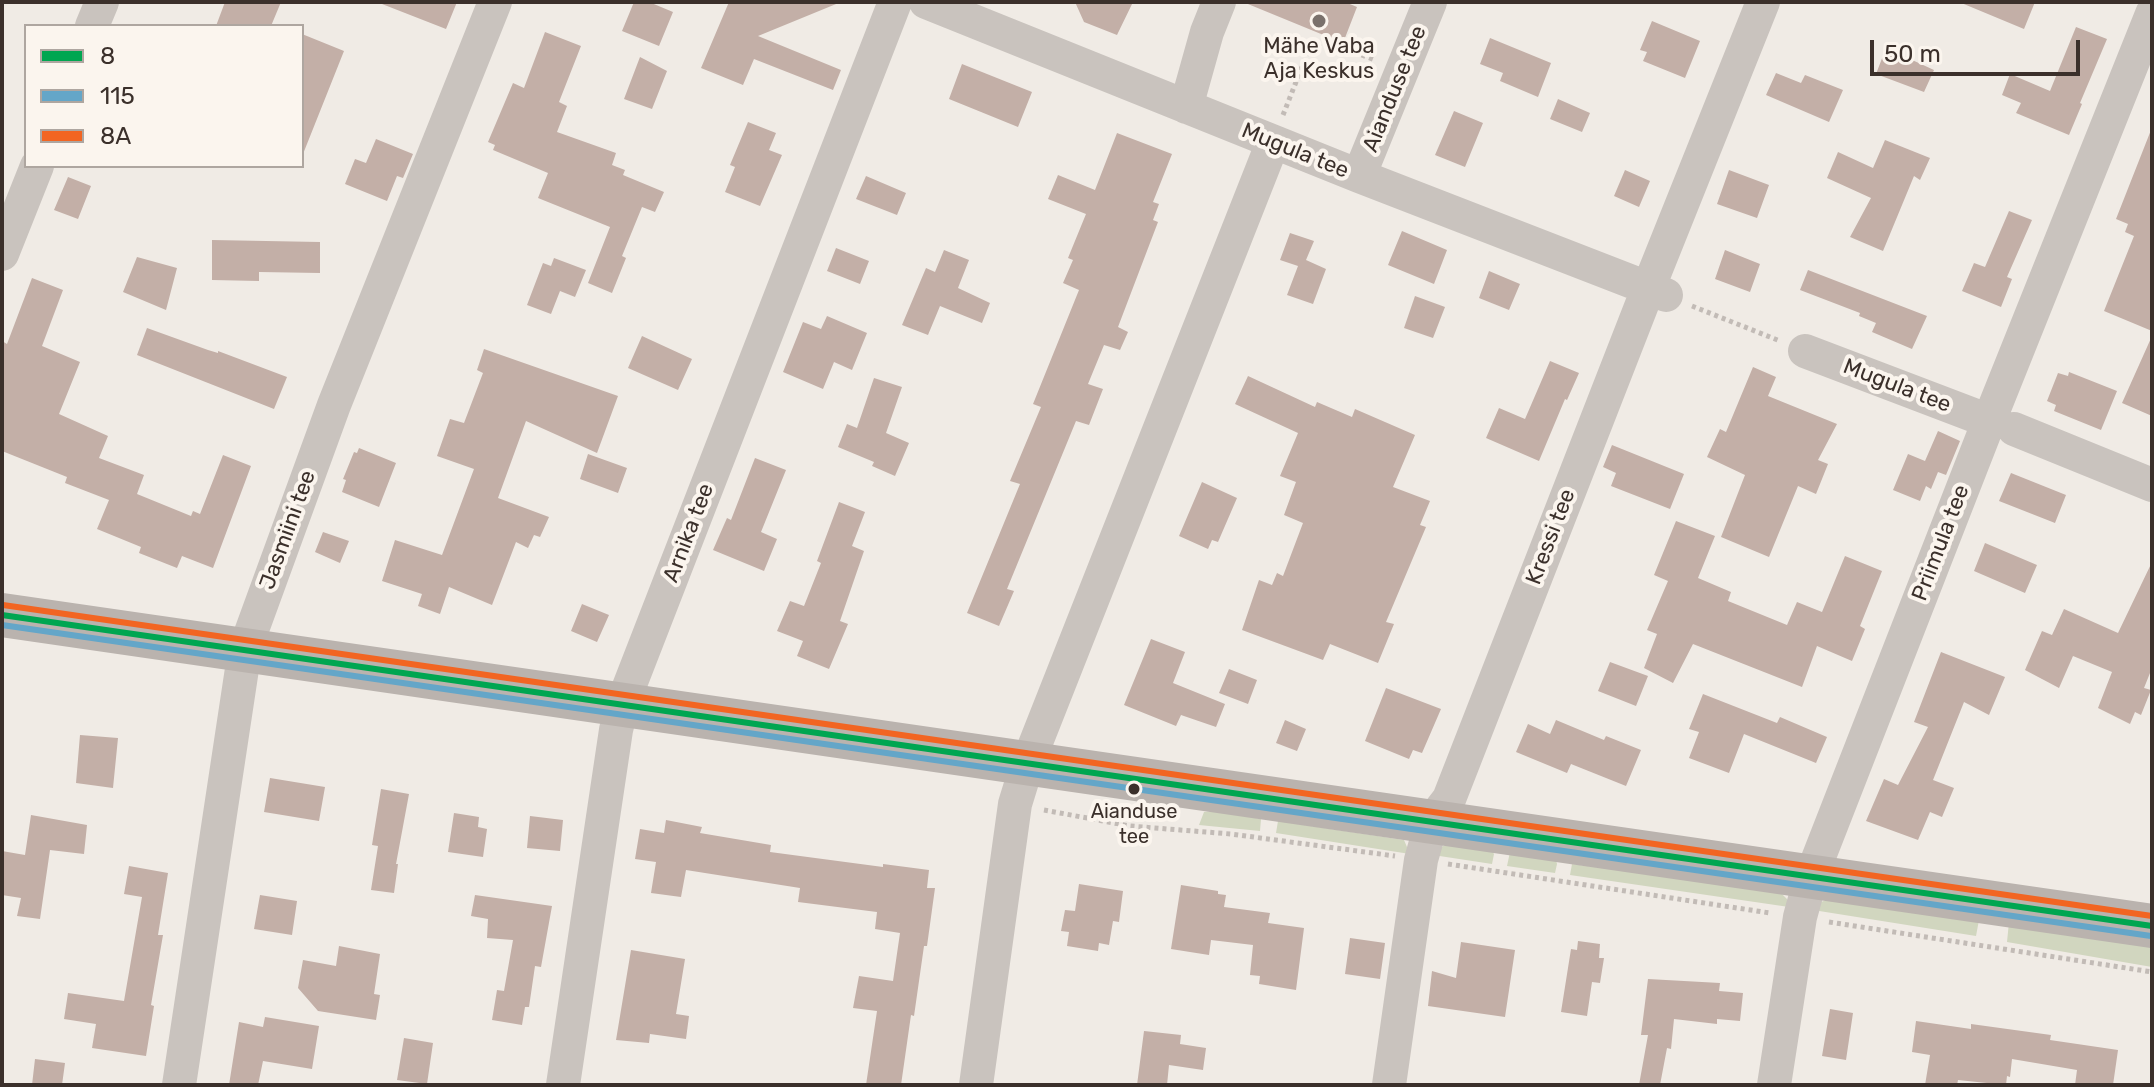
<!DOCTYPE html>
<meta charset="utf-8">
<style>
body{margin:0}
#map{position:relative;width:2154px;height:1087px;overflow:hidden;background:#f0ebe5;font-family:Rubik,sans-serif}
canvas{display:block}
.frame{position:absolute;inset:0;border:4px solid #3b302b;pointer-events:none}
.legend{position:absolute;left:24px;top:24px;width:280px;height:144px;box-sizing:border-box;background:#fbf5ee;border:2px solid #aea6a0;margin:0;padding:10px 14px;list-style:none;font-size:24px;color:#3b302b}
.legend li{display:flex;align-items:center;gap:16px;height:40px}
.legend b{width:40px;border:2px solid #aea6a0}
.scale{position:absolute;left:1870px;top:40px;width:210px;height:36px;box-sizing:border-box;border:4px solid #3b302b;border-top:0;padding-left:10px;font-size:24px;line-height:28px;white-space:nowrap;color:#3b302b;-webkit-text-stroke:6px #fbf5ee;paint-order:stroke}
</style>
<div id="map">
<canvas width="2154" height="1087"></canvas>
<div class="frame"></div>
<ul class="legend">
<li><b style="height:10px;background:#00a651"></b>8</li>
<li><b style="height:10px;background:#64a6c8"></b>115</li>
<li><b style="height:10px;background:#f26522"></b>8A</li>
</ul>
<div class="scale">50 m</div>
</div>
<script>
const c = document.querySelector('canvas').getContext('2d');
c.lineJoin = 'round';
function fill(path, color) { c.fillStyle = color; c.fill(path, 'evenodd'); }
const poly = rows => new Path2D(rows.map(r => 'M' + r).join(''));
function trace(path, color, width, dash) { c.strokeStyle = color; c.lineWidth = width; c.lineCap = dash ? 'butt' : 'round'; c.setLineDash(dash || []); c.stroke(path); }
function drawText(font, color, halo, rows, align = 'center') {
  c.font = font + ' Rubik,sans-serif'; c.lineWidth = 8; c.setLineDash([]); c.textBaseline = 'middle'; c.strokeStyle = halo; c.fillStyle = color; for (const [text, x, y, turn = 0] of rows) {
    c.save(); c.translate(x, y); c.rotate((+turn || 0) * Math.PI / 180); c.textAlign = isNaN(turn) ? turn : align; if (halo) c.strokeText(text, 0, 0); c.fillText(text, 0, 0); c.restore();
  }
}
const green = poly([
 [1217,811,1261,819,1260,831,1199,825,1204,812],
 [1278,821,1404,840,1410,854,1276,833],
 [1458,842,1491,849,1494,854,1492,864,1433,855,1443,846],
 [1510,852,1556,860,1557,864,1555,873,1507,866],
 [1572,864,1778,890,1787,899,1789,907,1570,875],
 [1829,899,1979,920,1976,936,1813,910,1821,902],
 [2009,922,2152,945,2152,967,2007,942]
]);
const building = poly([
 [225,2,281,2,271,26,216,26],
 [382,2,457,2,446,29,382,4],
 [634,2,649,2,673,12,659,46,622,31],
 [729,2,841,2,758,36,841,70,833,90,754,59,743,85,701,68],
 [1075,2,1133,2,1117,35,1084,22],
 [1243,2,1345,2,1357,7,1343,43],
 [1959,2,2035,2,2024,29],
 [1652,21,1700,41,1685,78,1643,61,1647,52,1640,50],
 [2076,27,2107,39,2080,103,2082,104,2069,135,2016,113,2021,103,2002,95,2010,74,2050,91],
 [545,32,581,46,559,102,567,106,557,132,616,153,612,165,625,170,623,175,664,192,655,212,642,207,622,256,626,258,612,293,588,283,610,227,538,198,548,173,493,150,495,145,488,142,513,83,524,88],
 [302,34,344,51,303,154,302,154],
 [1490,38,1551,63,1538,97,1500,81,1503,73,1480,64],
 [1886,48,1934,70,1924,92,1876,74],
 [640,57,667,71,652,109,624,99],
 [962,64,1032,92,1018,127,949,99],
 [1776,73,1801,83,1805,75,1843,90,1829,122,1766,95],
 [1558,99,1590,113,1582,132,1550,119],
 [1454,111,1483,123,1465,167,1435,155],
 [748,122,776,133,769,150,782,155,760,206,725,192,735,167,730,165],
 [2151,130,2152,130,2152,331,2104,311,2134,236,2125,232,2128,224,2116,219],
 [1117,133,1172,154,1153,202,1159,204,1153,220,1158,222,1118,327,1128,332,1120,350,1104,345,1088,384,1103,389,1089,425,1076,421,1007,589,1014,591,999,626,967,613,1020,484,1010,481,1041,407,1033,404,1079,290,1063,283,1073,260,1068,258,1086,214,1048,199,1058,175,1095,190],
 [376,139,413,154,403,178,397,176,387,201,345,184,355,159,366,163],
 [1885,140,1930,158,1920,180,1914,176,1883,251,1850,237,1871,198,1827,178,1838,152,1873,168],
 [1625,170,1650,181,1639,207,1614,196],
 [1729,170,1769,185,1757,218,1717,204],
 [866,176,906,193,897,215,856,199],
 [68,177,91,186,78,219,54,210],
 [2009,211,2032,220,2007,277,2012,279,2001,307,1962,291,1974,263,1985,267],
 [1402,231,1447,250,1434,284,1388,265],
 [1290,233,1314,241,1306,260,1326,269,1313,304,1287,295,1298,266,1280,260],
 [212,240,320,242,320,273,259,272,259,281,212,280],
 [836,248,869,261,860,284,827,271],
 [944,250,969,260,958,288,990,303,982,323,940,306,928,335,902,325,926,268,935,272],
 [1725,250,1760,264,1750,292,1715,279],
 [137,257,177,268,166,310,123,292],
 [554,258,586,270,575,297,560,291,551,314,527,305,543,263,551,266],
 [1808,270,1927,316,1912,349,1872,332,1876,323,1859,316,1860,313,1800,290],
 [1489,271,1520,284,1509,310,1479,298],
 [32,278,63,290,42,346,80,362,59,414,108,436,99,458,144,475,137,494,191,516,193,511,200,514,223,455,251,466,213,568,182,556,177,568,139,553,141,547,97,529,109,500,65,483,67,477,2,451,2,341,7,344],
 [1415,296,1445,307,1433,338,1404,328],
 [827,316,867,333,852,370,834,362,823,389,783,372,803,322,821,329],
 [147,328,208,350,218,353,218,351,287,377,274,409,137,355],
 [642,336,692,359,678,390,628,368],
 [2152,336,2152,416,2122,403],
 [484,349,618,396,597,453,526,421,498,498,549,517,540,537,534,535,528,548,516,542,492,605,449,587,440,614,418,606,422,594,382,581,395,540,442,555,474,469,437,456,450,419,464,423,483,373,477,370],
 [1550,361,1579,373,1567,400,1565,399,1539,461,1486,438,1499,408,1525,419],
 [1753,367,1776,377,1768,396,1837,424,1818,460,1828,464,1816,494,1798,486,1769,557,1721,537,1745,475,1707,457,1720,429,1726,432],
 [2069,372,2117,391,2101,430,2054,411,2056,405,2047,401,2058,373,2068,376],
 [1248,376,1315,407,1317,402,1352,417,1355,409,1415,435,1393,487,1430,501,1420,525,1426,527,1386,622,1394,624,1378,663,1330,644,1323,660,1242,630,1259,580,1272,585,1277,573,1283,576,1303,523,1284,515,1296,482,1280,476,1298,433,1235,404],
 [874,378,902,387,886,433,909,443,895,476,872,466,874,462,838,447,847,424,857,428],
 [1938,431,1960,441,1946,475,1938,472,1931,489,1926,486,1920,501,1893,490,1908,454,1925,461],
 [1612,445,1684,474,1670,509,1611,486,1616,473,1603,467],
 [359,448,396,463,379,507,342,492,346,480,343,479,354,452,357,453],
 [588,454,627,468,618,493,580,479],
 [755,458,786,470,761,532,777,539,764,571,713,550,727,518,731,520],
 [2011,473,2066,495,2055,523,1999,501],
 [1202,482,1237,498,1218,542,1212,540,1208,549,1179,536],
 [839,502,865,512,852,546,864,551,840,621,848,624,829,669,797,656,803,641,777,631,790,601,804,606,821,563,817,561],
 [1676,521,1715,536,1698,578,1731,592,1728,601,1787,625,1797,602,1822,612,1845,556,1882,571,1860,626,1865,629,1852,661,1817,646,1802,687,1693,644,1673,683,1644,668,1657,634,1647,630,1668,581,1654,575],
 [323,532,349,541,340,563,315,552],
 [1985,543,2037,565,2025,593,1974,571],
 [2152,562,2152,668,2144,688,2151,690,2141,715,2135,712,2130,724,2098,708,2112,672,2073,656,2059,688,2025,670,2042,631,2052,635,2064,609,2118,633],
 [582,604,609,615,597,642,571,631],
 [1151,639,1185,652,1173,683,1225,704,1216,727,1181,715,1176,726,1124,705],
 [1941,652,2005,677,1989,715,1964,702,1933,780,1954,788,1942,817,1930,812,1918,840,1866,821,1884,779,1898,785,1928,727,1914,722],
 [1610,662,1648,676,1636,706,1598,691],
 [1229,669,1257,680,1248,704,1219,693],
 [1386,688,1441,709,1422,753,1413,750,1409,759,1365,741],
 [1703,694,1777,723,1780,717,1827,737,1816,763,1744,734,1729,773,1689,758,1699,732,1689,729],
 [1285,720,1306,729,1297,751,1276,743],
 [1556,720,1604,740,1606,736,1641,750,1626,786,1571,764,1567,773,1516,752,1528,724,1550,734],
 [80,735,118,738,113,788,76,783],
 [270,778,325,787,319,821,264,812],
 [381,789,409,794,396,864,398,864,394,893,371,890,378,846,372,845],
 [454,813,479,817,478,827,487,829,483,857,448,852],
 [31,815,87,825,84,854,50,850,40,919,17,916,21,898,2,895,2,851,25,855],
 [530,816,563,820,560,851,527,848],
 [666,820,702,827,700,833,771,845,770,852,883,867,883,864,929,870,927,888,935,888,927,946,924,946,914,1016,911,1015,901,1085,866,1085,877,1011,853,1008,859,976,893,981,900,933,875,929,877,912,798,902,800,888,686,870,681,897,651,893,656,862,635,859,640,829,664,833],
 [129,866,168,873,158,935,163,935,151,1005,154,1006,146,1056,92,1048,96,1024,64,1019,68,993,124,1001,142,897,124,894],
 [1079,884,1123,891,1119,922,1113,921,1109,945,1099,943,1098,951,1067,946,1069,932,1061,931,1065,910,1075,911],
 [1181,885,1218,891,1218,894,1226,895,1224,907,1270,913,1268,923,1304,928,1296,990,1259,984,1260,976,1250,975,1253,945,1211,940,1209,955,1171,949],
 [260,895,297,901,292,935,254,929],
 [475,895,552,906,541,967,535,966,529,1007,525,1007,522,1025,492,1020,497,990,504,991,513,940,487,938,488,919,471,916],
 [1350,938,1385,943,1380,979,1345,974],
 [1578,941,1600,944,1599,958,1604,958,1600,983,1592,982,1587,1016,1561,1012,1571,949,1577,950],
 [1461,942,1515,950,1505,1017,1428,1006,1432,971,1456,978],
 [339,946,380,954,374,994,380,995,376,1020,318,1011,298,988,303,960,336,966],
 [631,950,685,959,676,1014,689,1016,686,1039,650,1034,649,1043,616,1040],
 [1648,979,1720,983,1719,991,1743,993,1740,1021,1717,1019,1717,1024,1674,1019,1671,1049,1667,1048,1660,1085,1639,1085,1648,1035,1641,1035],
 [1830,1009,1853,1013,1846,1060,1822,1056],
 [265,1017,319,1026,312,1069,263,1061,258,1085,229,1085,239,1022,263,1027],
 [1916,1021,1971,1029,1971,1024,2051,1035,2050,1040,2118,1050,2113,1085,2075,1085,2077,1070,2012,1059,2010,1077,2007,1076,2006,1085,1958,1080,1957,1085,1925,1085,1930,1055,1912,1052],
 [1144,1031,1181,1035,1180,1044,1206,1048,1203,1070,1169,1065,1167,1085,1137,1085],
 [404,1038,433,1043,427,1084,397,1080],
 [35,1059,65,1063,62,1085,32,1085]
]);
const path = poly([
 [1283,115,1309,49,1325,41,1375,60],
 [1692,306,1780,341],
 [1044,810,1130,826,1231,834,1395,856],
 [1448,864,1770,913],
 [1829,922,2152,972]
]);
const minor = poly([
 [926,2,1359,176,1666,295],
 [92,26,102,2],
 [1186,107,1207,32,1219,2],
 [1359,176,1430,2],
 [2,254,37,166],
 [1805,351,1989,421],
 [2014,429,2152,485],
 [179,1085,245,649,334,405,495,2],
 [563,1085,616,730,622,705,895,2],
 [976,1085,1015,804,1027,765,1273,142],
 [1389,1085,1421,860,1432,821,1449,799,1648,289,1763,2],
 [1774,1085,1800,917,1811,877,1989,421,2152,14]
]);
const secondary = poly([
 [2,615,2152,926]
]);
const bus1 = poly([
 [2,615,2152,926]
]);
const bus2 = poly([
 [2,625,2151,936]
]);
const bus3 = poly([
 [3,605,2152,916]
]);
const markers = [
 [1319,21,8,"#7a716c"],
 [1134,789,7,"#3b302b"]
];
const busNames = [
 ["Aianduse",1134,812],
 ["tee",1134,837]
];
const poiNames = [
 ["Mähe Vaba",1319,47],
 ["Aja Keskus",1319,72]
];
const streetNames = [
 ["Aianduse tee",1395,89,-68],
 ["Mugula tee",1295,151,22],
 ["Mugula tee",1897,386,21],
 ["Jasmiini tee",288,530,-70],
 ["Arnika tee",689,533,-69],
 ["Kressi tee",1551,537,-69],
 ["Priimula tee",1941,543,-69]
];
fill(green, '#d1d6bf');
fill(building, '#c3afa7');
trace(path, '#c2bbb6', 5, [4, 4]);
trace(minor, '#c9c3be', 34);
trace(secondary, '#bab3ae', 44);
trace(bus1, '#00a651', 6);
trace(bus2, '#64a6c8', 6);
trace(bus3, '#f26522', 6);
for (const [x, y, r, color] of markers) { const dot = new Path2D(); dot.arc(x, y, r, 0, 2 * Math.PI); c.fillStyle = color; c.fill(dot); trace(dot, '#fbf5ee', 3); }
drawText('20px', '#3b302b', '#fbf5ee', busNames);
drawText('22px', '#3b302b', '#fbf5ee', poiNames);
drawText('22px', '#3b302b', '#fbf5ee', streetNames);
</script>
